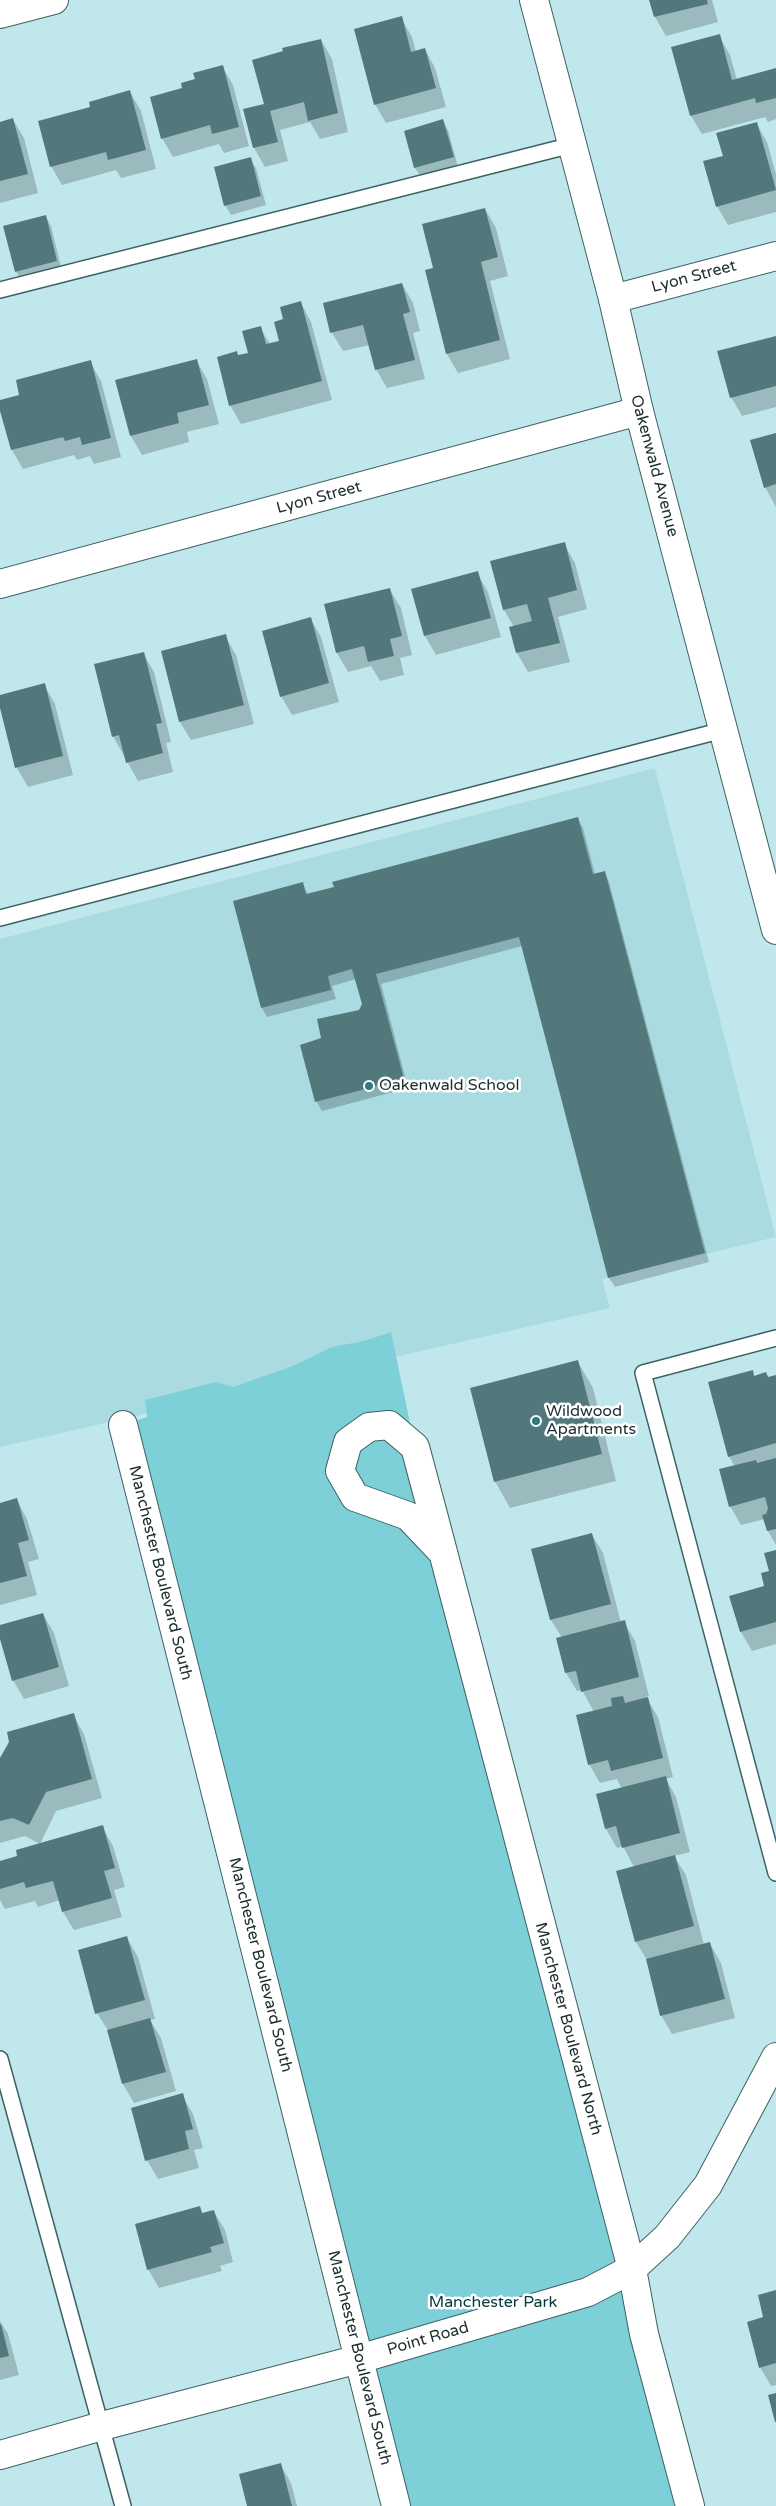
<!DOCTYPE html>
<style>
body{margin:0}
canvas{display:block;background:#c0e8ec}
</style>
<canvas width="776" height="2506"></canvas>
<script>
const c = document.querySelector('canvas').getContext('2d');
c.lineJoin = 'round';
function fill(path, color) { c.fillStyle = color; c.fill(path, 'evenodd'); }
const poly = rows => new Path2D(rows.map(r => 'M' + r).join(''));
function trace(path, color, width, dash) { c.strokeStyle = color; c.lineWidth = width; c.lineCap = dash ? 'butt' : 'round'; c.setLineDash(dash || []); c.stroke(path); }
function drawText(font, color, halo, rows, align = 'center') {
  c.font = font + ' "Varela Round",sans-serif'; c.lineWidth = 5; c.setLineDash([]); c.textBaseline = 'middle'; c.strokeStyle = halo; c.fillStyle = color; for (const [text, x, y, turn = 0] of rows) {
    c.save(); c.translate(x, y); c.rotate((+turn || 0) * Math.PI / 180); c.textAlign = isNaN(turn) ? turn : align; if (halo) c.strokeText(text, 0, 0); c.fillText(text, 0, 0); c.restore();
  }
}
const built = poly([
 [655,768,776,1237,602,1279,610,1308,0,1447,0,939]
]);
const green = poly([
 [391,1332,415,1447,690,2506,396,2506,123,1425,147,1417,145,1400,216,1382,233,1387,293,1366,332,1347,364,1341]
]);
const shadow = poly([
 [648,0,712,0,718,22,666,36,655,17,651,1],
 [401,18,412,37,416,52,425,49,435,68,446,107,386,123,375,104],
 [719,36,730,55,737,80,776,70,776,119,768,122,765,117,702,134,691,116],
 [321,40,332,59,348,132,320,139,310,122,280,130,288,161,265,167,254,148,265,105],
 [222,66,233,85,249,146,224,153,219,144,173,157,162,138,184,89],
 [130,92,141,111,156,169,121,178,116,170,62,185,51,166,92,108],
 [13,120,24,138,38,193,0,203,0,123],
 [443,121,448,130,458,167,421,177,415,168,405,131],
 [756,123,767,142,776,174,776,212,728,225,717,206,724,157],
 [250,159,256,168,266,205,231,215,225,205],
 [485,209,496,228,508,276,490,281,510,359,458,373,447,354,434,269],
 [46,217,51,226,62,271,21,281,16,271],
 [402,284,413,303,420,331,413,333,425,379,387,388,376,369,370,345,343,351,332,333],
 [301,303,311,322,332,400,241,424,230,405,260,328,270,344,280,341,284,320],
 [776,337,776,407,742,416,731,397],
 [196,360,207,379,219,424,187,432,189,442,142,455,131,436,117,381],
 [90,362,101,381,121,457,94,464,90,456,77,460,74,455,23,469,12,450,0,402,21,396],
 [776,434,776,507,765,487],
 [564,544,575,563,587,609,558,617,570,662,528,672,517,653,511,628,514,627,504,610,492,562],
 [477,573,488,592,501,637,436,655,425,636,413,590],
 [390,590,401,608,412,655,400,658,404,675,380,681,371,666,348,672,337,653,326,605],
 [310,618,321,637,339,702,292,715,281,696],
 [225,636,236,655,254,724,191,740,180,722],
 [143,653,154,672,171,742,166,743,173,772,138,781,113,736],
 [44,685,55,704,73,775,28,787,17,768,0,696],
 [577,818,583,828,595,874,604,872,609,882,709,1262,615,1287,609,1278,522,946,381,984,408,1088,322,1111,317,1102,323,1039,360,1011,363,1004,356,979,332,986,336,999,267,1017,262,1008,303,884,308,895],
 [578,1362,593,1388,616,1481,510,1508,495,1481],
 [752,1371,755,1377,768,1378,776,1376,776,1545,768,1531,765,1519,741,1525,730,1506,735,1467,729,1456],
 [17,1500,27,1519,39,1559,28,1562,37,1595,0,1605,0,1504],
 [592,1535,603,1553,621,1623,624,1622,635,1641,649,1696,646,1697,658,1717,673,1777,666,1779,676,1797,690,1852,674,1856,686,1875,704,1945,710,1944,721,1963,735,2018,672,2034,661,2015,647,1960,636,1942,634,1867,623,1846,617,1848,606,1829,598,1795,622,1789,617,1779,600,1783,589,1764,594,1712,582,1690,577,1691,566,1673,562,1638,551,1620,533,1550],
 [776,1551,776,1644,752,1651,741,1632,731,1596,766,1587],
 [43,1614,54,1633,69,1686,24,1699,13,1680,0,1627],
 [73,1715,84,1734,102,1798,56,1811,40,1844,25,1836,0,1843,0,1760],
 [102,1827,113,1846,125,1887,114,1890,122,1917,74,1930,63,1912,60,1900,38,1907,35,1901,5,1909,0,1900,0,1862],
 [127,1938,138,1957,155,2019,150,2020,161,2038,176,2091,134,2103,123,2084,109,2032,97,2013],
 [182,2095,193,2114,203,2148,194,2150,199,2168,158,2179,147,2160],
 [199,2207,203,2214,214,2212,225,2230,233,2262,220,2266,222,2271,159,2288,148,2269],
 [776,2292,776,2385,771,2386,760,2367,765,2318],
 [0,2321,8,2334,19,2375,0,2380],
 [280,2464,291,2483,297,2506,248,2506]
]);
const building = poly([
 [649,0,707,0,708,4,654,17],
 [402,16,411,52,425,48,436,88,374,105,354,29],
 [720,34,732,80,776,68,776,98,756,103,755,98,690,116,671,47],
 [321,39,338,113,308,121,304,102,270,111,278,142,253,148,243,109,264,104,252,60,283,51,282,48],
 [223,65,239,127,212,134,210,125,161,139,150,97,182,88,181,83,195,79,193,73],
 [130,90,146,150,108,160,106,152,50,167,38,121,90,107,89,102],
 [13,118,28,174,0,181,0,122],
 [443,119,454,157,414,168,404,131],
 [757,122,776,190,716,207,703,161,723,156,716,133],
 [251,157,261,196,224,206,214,167],
 [485,208,498,257,481,262,500,340,446,354,425,270,433,268,422,224],
 [46,215,57,261,15,272,3,226],
 [402,283,410,312,403,314,415,360,375,370,363,325,330,333,323,303],
 [301,301,322,381,229,406,217,357,237,351,238,355,248,353,242,331,261,326,266,344,279,341,274,322,283,319,280,307],
 [776,336,776,386,730,398,717,351],
 [197,359,209,405,177,413,179,423,130,436,115,380],
 [91,360,111,438,82,445,80,437,65,441,63,437,11,450,0,411,0,400,19,395,16,380],
 [776,433,776,484,764,488,750,440],
 [565,542,577,590,548,598,560,643,516,653,509,627,532,621,527,604,503,610,490,561],
 [478,571,491,618,424,636,411,589],
 [390,588,402,636,390,639,394,656,368,662,364,646,336,653,324,604],
 [311,617,329,683,280,697,262,631],
 [226,634,244,705,179,722,161,651],
 [144,652,162,723,156,724,163,753,126,763,119,735,112,737,94,664],
 [45,683,63,756,15,768,0,708,0,695],
 [578,817,593,874,605,871,705,1253,608,1278,519,937,376,974,404,1079,315,1102,300,1045,321,1038,317,1019,359,1010,362,1004,352,969,328,976,331,990,261,1008,233,901,303,882,306,894,334,887,332,882],
 [578,1360,602,1454,494,1482,470,1388],
 [753,1370,754,1376,766,1372,768,1377,776,1375,776,1443,728,1457,708,1382],
 [776,1458,776,1529,767,1531,762,1515,766,1514,768,1508,765,1497,729,1507,719,1469,756,1460,757,1463],
 [17,1498,29,1540,18,1543,27,1576,0,1583,0,1503],
 [592,1533,611,1604,550,1620,531,1549],
 [776,1550,776,1622,740,1632,729,1596,764,1586,761,1573,769,1571,764,1553],
 [43,1613,59,1667,12,1681,0,1639,0,1625],
 [625,1620,639,1677,581,1692,576,1671,565,1673,556,1638],
 [623,1696,625,1703,648,1697,663,1758,611,1771,608,1760,588,1765,576,1715,612,1706,611,1698],
 [74,1713,92,1779,46,1792,29,1825,13,1818,0,1821,0,1758,9,1742,7,1732],
 [666,1776,680,1833,622,1848,616,1826,605,1829,596,1794],
 [103,1825,115,1868,104,1871,112,1898,62,1912,53,1881,26,1888,24,1882,0,1889,0,1861,17,1856,16,1850],
 [675,1855,694,1926,635,1942,616,1871],
 [127,1936,145,2000,95,2014,78,1950],
 [710,1942,725,1999,660,2016,646,1959],
 [150,2018,166,2072,122,2084,107,2030],
 [183,2093,193,2129,185,2131,189,2149,145,2161,131,2108],
 [200,2206,202,2213,214,2210,224,2243,210,2247,212,2252,147,2270,135,2224],
 [776,2290,776,2363,759,2368,747,2322,763,2317,758,2295],
 [1,2324,9,2356,0,2358,0,2325],
 [776,2393,776,2422,775,2422,768,2395],
 [281,2463,292,2506,247,2506,239,2474]
]);
const service = poly([
 [0,290,572,145],
 [0,918,723,730],
 [776,1338,643,1373,776,1873],
 [0,2059,123,2506]
]);
const minor = poly([
 [0,14,54,0],
 [613,299,776,256],
 [0,584,639,411],
 [123,1425,396,2506],
 [443,1553,408,1516,355,1497,340,1471,348,1442,369,1427,389,1425,415,1447,434,1518,632,2269,644,2334,690,2506],
 [0,2455,102,2426,359,2359,588,2292,632,2269,667,2237,708,2185,776,2057]
]);
const tertiary = poly([
 [534,0,613,299,639,411,776,930]
]);
const markers = [
 [369,1086,5,"#30797f"],
 [536,1421,5,"#30797f"]
];
const streetNames = [
 ["Lyon Street",694,277,-15],
 ["Oakenwald Avenue",654,466,75],
 ["Lyon Street",319,498,-15],
 ["Manchester Boulevard South",160,1573,76],
 ["Manchester Boulevard South",260,1965,76],
 ["Manchester Boulevard North",568,2029,75],
 ["Point Road",428,2339,-16],
 ["Manchester Boulevard South",359,2358,76]
];
const poiNames = [
 ["Oakenwald School",379,1086],
 ["Wildwood",546,1412],
 ["Apartments",546,1430]
];
const parkNames = [
 ["Manchester Park",493,2303]
];
fill(built, '#aadbe0');
fill(green, '#7ed0d8');
fill(shadow, '#0003');
fill(building, '#53787c');
trace(service, '#3d6265', 18);
trace(minor, '#3d6265', 30);
trace(tertiary, '#3d6265', 30);
trace(service, '#fff', 15);
trace(minor, '#fff', 28);
trace(tertiary, '#fff', 28);
for (const [x, y, r, color] of markers) { const dot = new Path2D(); dot.arc(x, y, r, 0, 2 * Math.PI); c.fillStyle = color; c.fill(dot); trace(dot, '#fff', 2); }
drawText('16px', '#1d2d2e', '#fff', streetNames);
drawText('16px', '#1d2d2e', '#fff', poiNames, 'left');
drawText('16px', '#04383c', '#fff', parkNames);
</script>
